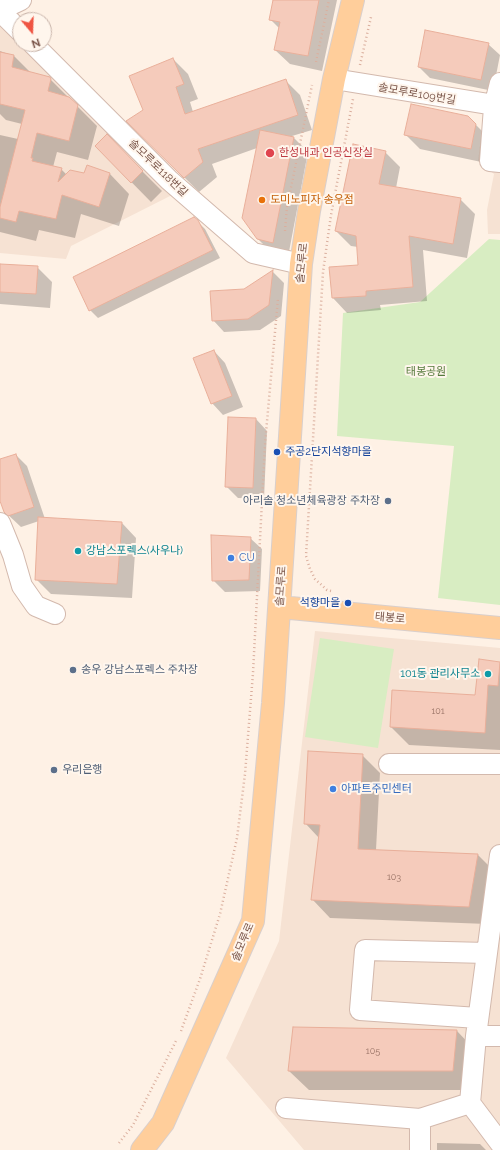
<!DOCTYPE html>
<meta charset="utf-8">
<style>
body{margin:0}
#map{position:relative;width:500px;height:1150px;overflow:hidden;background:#fef1e5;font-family:Raleway,sans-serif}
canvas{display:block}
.north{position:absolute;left:12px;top:12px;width:40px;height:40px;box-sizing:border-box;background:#fff6ed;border:1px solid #c9b5ab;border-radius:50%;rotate:161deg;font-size:11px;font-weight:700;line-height:16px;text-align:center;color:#795448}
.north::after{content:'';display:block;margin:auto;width:14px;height:18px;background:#ef5442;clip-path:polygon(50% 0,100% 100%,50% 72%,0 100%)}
</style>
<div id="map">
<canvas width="500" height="1150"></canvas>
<div class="north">N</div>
</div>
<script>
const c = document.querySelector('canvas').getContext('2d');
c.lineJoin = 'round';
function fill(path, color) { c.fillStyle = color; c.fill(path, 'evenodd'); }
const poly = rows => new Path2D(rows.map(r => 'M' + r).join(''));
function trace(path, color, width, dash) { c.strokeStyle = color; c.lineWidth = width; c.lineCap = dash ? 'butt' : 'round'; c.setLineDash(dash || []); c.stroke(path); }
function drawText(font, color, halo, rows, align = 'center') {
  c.font = font + ' Raleway,"Noto Sans KR",sans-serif'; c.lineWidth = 4; c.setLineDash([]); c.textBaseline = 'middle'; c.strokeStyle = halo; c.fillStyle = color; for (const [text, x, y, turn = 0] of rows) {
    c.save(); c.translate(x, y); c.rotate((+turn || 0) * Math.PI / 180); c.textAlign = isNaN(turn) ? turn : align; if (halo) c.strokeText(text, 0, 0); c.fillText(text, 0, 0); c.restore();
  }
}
const residential = poly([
 [0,21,20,40,20,44,24,44,176,193,71,246,66,259,0,253],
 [483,121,500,121,500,234,488,234,487,210,494,174,478,161],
 [315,631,500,648,500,1150,304,1150,226,1058,279,941]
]);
const green = poly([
 [489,239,500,240,500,605,438,598,454,446,337,436,343,313,420,302],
 [320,638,394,649,378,748,305,737]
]);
const shadow = poly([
 [274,0,337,0,322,71,290,64,275,50,279,28,270,19],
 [488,44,500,55,493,91,430,78,419,67],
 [0,51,14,56,31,73,49,78,97,126,88,160,57,152,53,167,61,169,67,175,85,175,87,167,110,174,129,194,119,226,81,214,75,238,39,230,36,241,0,232,0,135,18,139,22,124,6,120,0,114],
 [173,59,188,74,198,99,190,102,193,112,285,80,300,95,312,130,292,136,308,152,288,257,273,254,258,239,257,148,212,164,217,177,199,192,128,121,144,111],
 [468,117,491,140,486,163,420,149,405,134],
 [107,136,162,191,151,202,96,146],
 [385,152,400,167,396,188,460,199,475,214,467,258,423,250,427,301,380,305,381,310,347,313,333,298,359,266,358,247,351,246,336,231],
 [194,218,205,229,220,258,98,318,90,310],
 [0,265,37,267,52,282,50,308,0,304],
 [272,271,284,283,281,316,260,330,224,332,213,320,244,290],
 [214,351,225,363,243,407,223,415,212,403],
 [256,419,267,431,264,499,238,498,226,486],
 [16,455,27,466,45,519,122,523,136,538,132,598,51,594,36,579,39,521,21,527,5,512,0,498,0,460],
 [250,538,262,549,260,591,225,592,213,580],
 [479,660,500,663,500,750,409,745,391,727,476,696],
 [362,755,380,773,376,850,478,855,496,873,487,924,330,918,312,899,319,838,305,823],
 [457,1031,476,1051,472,1090,309,1090,289,1071],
 [437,1143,480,1144,486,1150,437,1150]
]);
const building = poly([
 [273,0,319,0,308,56,274,50,280,22,269,20,273,0],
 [425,30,489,43,481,80,418,67,425,30],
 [0,52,14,55,12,67,50,77,51,79,48,91,69,97,78,105,69,141,37,133,31,158,33,158,32,161,62,168,58,182,70,170,84,173,87,165,110,173,99,207,62,195,56,219,19,211,16,222,0,218,0,207,25,110,0,104,0,52],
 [173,58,184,84,176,87,185,114,286,79,298,115,198,149,203,162,184,178,126,121,143,110,129,76,173,58],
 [411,104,468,116,476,124,471,149,404,135,411,104],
 [260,130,294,137,273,243,257,239,242,218,260,130],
 [107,134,143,171,131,183,95,146,107,134],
 [353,144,386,151,379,184,461,198,453,244,409,236,413,287,366,291,366,296,332,298,329,267,358,265,356,236,335,231,353,144],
 [194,217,198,220,213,250,89,311,73,277,194,217],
 [0,264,38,266,36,294,0,292,0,264],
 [273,270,269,305,248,319,212,321,210,291,244,289,273,270],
 [214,350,232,396,211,404,193,358,214,350],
 [228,417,256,418,253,488,225,487,228,417],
 [16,454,34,507,8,516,4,512,0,501,0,459,16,454],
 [38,517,122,522,117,584,35,580,38,517],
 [211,535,251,537,249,580,212,581,211,535],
 [479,659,500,662,498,686,488,685,485,733,390,727,392,690,475,695,479,659],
 [308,751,363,754,358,849,478,854,469,907,311,900,320,825,304,824,308,751],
 [293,1027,457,1030,453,1071,288,1071,293,1027]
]);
const path = poly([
 [316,62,329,0],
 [360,65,371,17],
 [285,231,287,207,312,85],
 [331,591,327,590,315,579,310,569,306,556,323,272,331,215,353,99],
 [181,1031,200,979,220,914,237,838,245,774,253,673,265,444,278,298],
 [119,1143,133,1125,177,1039]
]);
const minor = poly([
 [0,10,21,0],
 [0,11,20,31],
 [33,44,169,180,253,253,301,264],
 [334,79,500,106],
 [500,83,494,107,490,161,500,162],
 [0,523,13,555,22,586,36,606,55,614],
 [389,764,500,764],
 [500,855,476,1036,470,1103,500,1143],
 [478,1018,360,1010,365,950,487,953],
 [476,1036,500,1036],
 [286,1108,420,1119,420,1150],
 [420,1119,470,1103]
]);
const major = poly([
 [280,607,500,628],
 [142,1150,163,1123,253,921,273,703,301,264,309,211,334,79,353,0]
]);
const markers = [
 [270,153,5,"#e0444e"],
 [262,200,4,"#e8710a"],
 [277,452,4,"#1a4fb4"],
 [388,501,4,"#5c6f8a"],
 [78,551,4,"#0f9aa8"],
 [231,558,4,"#3f7fe0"],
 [348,603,4,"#1a4fb4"],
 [73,670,4,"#5c6f8a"],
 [488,674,4,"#0f9aa8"],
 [54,770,4,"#5c6f8a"],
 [333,789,4,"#3f7fe0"]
];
const numberNames = [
 ["101",438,711],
 ["103",394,877],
 ["105",373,1051]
];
const streetNames = [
 ["솔모루로109번길",417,94,10],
 ["솔모루로118번길",158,168,44],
 ["솔모루로",302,263,-84],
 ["솔모루로",281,586,-86],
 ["태봉로",390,618,5],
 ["솔모루로",243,942,-67]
];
const healthNames = [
 ["한성내과 인공신장실",279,153]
];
const foodNames = [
 ["도미노피자 송우점",270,200]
];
const parkNames = [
 ["태봉공원",426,372]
];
const transitNames = [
 ["주공2단지석향마을",285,452],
 ["석향마을",340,603,"right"]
];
const serviceNames = [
 ["아리솔 청소년체육광장 주차장",380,501,"right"],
 ["송우 강남스포렉스 주차장",81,670],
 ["우리은행",62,770]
];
const cultureNames = [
 ["강남스포렉스(사우나)",86,551],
 ["101동 관리사무소",480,674,"right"]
];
const shopNames = [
 ["CU",239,558],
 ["아파트주민센터",341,789]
];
fill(residential, '#f6e2d3');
fill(green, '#d8edc2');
fill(shadow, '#0003');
fill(building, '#f5cbbb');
trace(building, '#e9af9a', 1);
trace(minor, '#d3b9ad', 22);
trace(major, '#d9cfcc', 24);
trace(path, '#daae9d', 2.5, [1, 3]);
trace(minor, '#fff', 20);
trace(major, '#ffce9b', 22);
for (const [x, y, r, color] of markers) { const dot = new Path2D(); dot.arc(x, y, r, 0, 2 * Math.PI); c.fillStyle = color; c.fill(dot); trace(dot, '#fff6ed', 1.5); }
drawText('9px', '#987265', null, numberNames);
drawText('11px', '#795448', '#fff6ed', streetNames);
drawText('11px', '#be3a42', '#fff6ed', healthNames, 'left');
drawText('11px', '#c56008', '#fff6ed', foodNames, 'left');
drawText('11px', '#567a3c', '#fff6ed', parkNames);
drawText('11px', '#164399', '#fff6ed', transitNames, 'left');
drawText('11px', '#4e5e75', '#fff6ed', serviceNames, 'left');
drawText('11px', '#0d838f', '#fff6ed', cultureNames, 'left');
drawText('11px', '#366cbe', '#fff6ed', shopNames, 'left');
</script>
